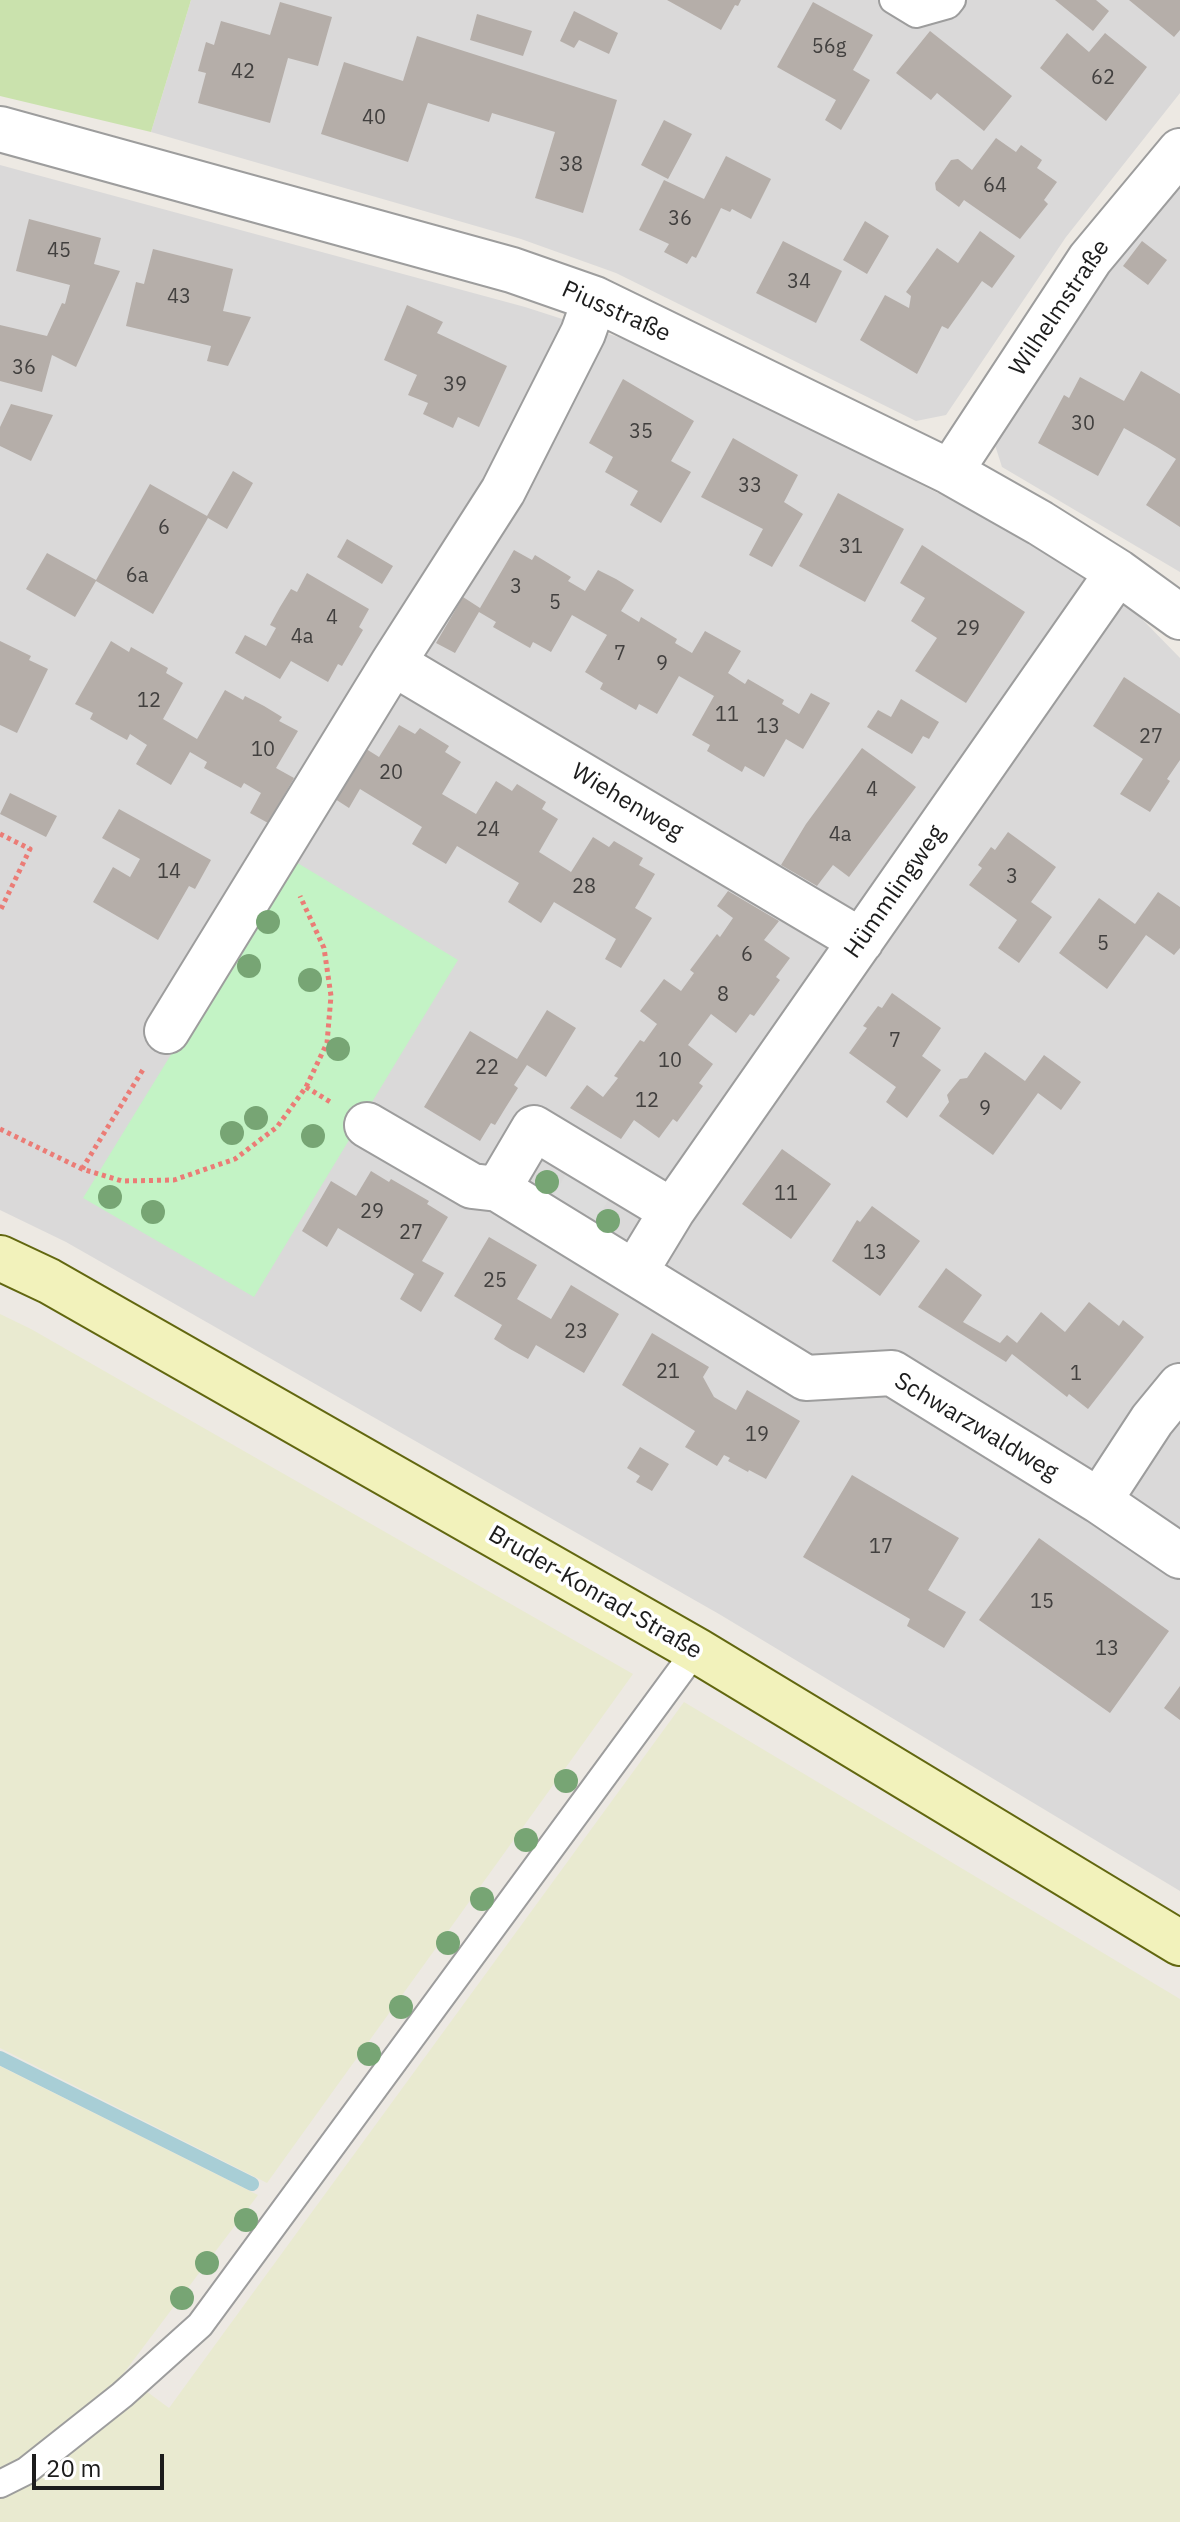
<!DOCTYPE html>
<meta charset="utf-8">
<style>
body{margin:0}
#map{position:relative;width:1180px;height:2522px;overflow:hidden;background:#ede9e3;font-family:"IBM Plex Sans",sans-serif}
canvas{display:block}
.scale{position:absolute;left:32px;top:2454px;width:132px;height:36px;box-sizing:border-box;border:4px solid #1c1c1c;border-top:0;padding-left:10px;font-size:24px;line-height:28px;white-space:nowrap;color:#1c1c1c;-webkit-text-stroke:6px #fff;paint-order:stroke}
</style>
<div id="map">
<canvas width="1180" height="2522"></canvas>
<div class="scale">20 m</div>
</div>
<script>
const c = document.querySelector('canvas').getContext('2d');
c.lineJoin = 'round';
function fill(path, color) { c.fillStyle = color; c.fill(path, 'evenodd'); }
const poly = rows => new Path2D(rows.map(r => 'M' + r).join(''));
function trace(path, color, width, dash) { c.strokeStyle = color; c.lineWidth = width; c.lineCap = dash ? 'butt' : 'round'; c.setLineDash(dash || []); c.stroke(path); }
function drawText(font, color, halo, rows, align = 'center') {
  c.font = font + ' "IBM Plex Sans",sans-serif'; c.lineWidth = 7; c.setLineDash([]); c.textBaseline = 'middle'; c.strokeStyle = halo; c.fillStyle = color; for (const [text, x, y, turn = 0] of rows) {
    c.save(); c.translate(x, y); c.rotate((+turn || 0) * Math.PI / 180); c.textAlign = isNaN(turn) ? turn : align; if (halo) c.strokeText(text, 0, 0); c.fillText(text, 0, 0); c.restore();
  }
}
const residential = poly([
 [191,0,1180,0,1180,93,1066,237,946,415,916,421,616,273,521,239,151,132],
 [0,165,525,307,643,345,1031,540,1137,614,1180,658,1180,1891,719,1614,66,1242,0,1210],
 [1180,177,1180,572,1002,467,995,445,1105,274]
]);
const farmland = poly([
 [0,1314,31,1329,633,1674,267,2183,0,2048],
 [684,1702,1180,1999,1180,2522,0,2522,0,2066,258,2195,123,2374,169,2408]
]);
const grass = poly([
 [0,0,191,0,151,132,0,96]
]);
const park = poly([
 [291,859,458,960,254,1297,83,1198]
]);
const parking = poly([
 [567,1172,609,1199,591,1229,549,1203]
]);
const stream = poly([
 [0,2058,252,2184]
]);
const building = poly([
 [667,0,741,0,738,6,735,5,721,30],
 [1055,0,1096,0,1109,11,1093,31],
 [1129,0,1180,0,1180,30,1174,37],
 [280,2,332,17,318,66,288,58,270,123,198,103,206,73,198,71,206,42,214,45,221,21,270,35],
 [813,2,873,35,853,70,870,80,841,130,825,120,836,100,777,67],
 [574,11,618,33,609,54,579,40,574,48,560,41],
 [477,14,532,31,523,56,470,40],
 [930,31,1012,96,984,131,937,93,931,100,896,73],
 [1067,33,1089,52,1105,33,1147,67,1106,121,1040,68],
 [417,36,617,100,583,213,535,198,555,132,492,113,489,122,428,103,408,162,321,134,344,62,403,81],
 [664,120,692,134,668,179,641,165],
 [996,138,1016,152,1021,145,1042,160,1037,168,1057,182,1044,200,1048,204,1020,239,964,200,959,207,936,190,935,183,951,160,958,159,972,170],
 [726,156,771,179,751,219,732,209,730,212,721,208,696,258,692,256,687,264,664,252,669,244,639,230,664,180,704,199],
 [29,219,101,238,94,264,120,271,76,367,52,355,42,392,0,381,0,325,47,336,62,303,65,304,70,285,16,271],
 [865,221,889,236,867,274,843,260],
 [980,231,1015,256,992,288,982,281,948,329,942,326,917,374,860,340,885,295,909,308,911,296,906,292,937,248,958,263],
 [783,241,842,271,816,323,756,293],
 [1142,241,1167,260,1148,285,1123,266],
 [153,249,233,269,223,311,251,317,228,366,207,361,211,346,126,326,136,282,144,284],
 [407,305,443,322,437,333,507,366,479,427,458,417,453,428,423,414,428,403,408,395,417,375,384,360],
 [1141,371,1180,394,1180,527,1146,505,1176,459,1157,447,1124,428,1098,476,1038,443,1064,395,1069,398,1080,377,1124,401],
 [623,379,694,421,671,461,691,472,661,523,630,505,638,491,605,472,613,457,589,443],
 [11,404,53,415,31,461,0,446,0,427],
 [733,438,798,475,784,502,803,514,772,567,749,555,763,529,701,497],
 [233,471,253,483,227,529,208,518,153,614,96,581,75,617,26,589,47,553,96,580,150,484,207,516],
 [838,493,904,529,865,602,799,566],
 [347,539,393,566,382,584,337,557],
 [922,545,1025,612,966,703,915,671,937,638,911,621,925,598,900,583],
 [514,550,532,560,535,555,571,577,568,581,585,591,598,570,616,579,634,590,621,611,639,622,641,617,677,639,675,643,692,653,705,631,741,651,728,673,745,684,748,679,784,700,782,704,799,714,811,693,830,703,803,749,786,739,764,777,745,766,742,772,707,751,710,745,692,735,714,696,679,676,657,714,639,704,636,710,600,689,603,683,585,672,607,635,572,615,551,652,533,642,530,648,493,627,496,622,479,612,455,653,436,643,463,597,480,608],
 [307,573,369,609,359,627,363,630,342,666,338,664,328,682,291,661,280,679,235,653,245,635,266,646,276,628,270,625,280,607,291,589,297,592],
 [0,641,31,656,29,660,48,669,17,733,0,725],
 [111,641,129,652,131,647,168,668,166,673,183,683,163,719,197,739,225,690,243,700,245,696,264,706,282,717,279,721,298,731,276,768,294,778,268,823,250,813,261,793,244,783,241,788,204,768,207,762,190,752,171,785,136,764,147,745,130,734,127,740,109,730,90,719,93,713,75,704],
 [1124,677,1180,714,1180,760,1167,779,1170,781,1150,812,1120,794,1143,759,1093,726],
 [901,699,939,722,929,739,923,736,912,754,867,727,878,710,891,717],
 [399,725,415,734,420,728,449,746,445,752,461,762,442,794,476,814,496,781,512,791,517,784,546,802,542,809,558,819,539,852,571,872,593,837,609,847,614,841,643,858,639,865,655,874,635,908,652,918,621,968,605,959,616,939,554,902,541,923,508,902,519,883,457,846,446,864,412,844,422,827,360,789,349,808,332,797,363,747,379,757],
 [862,748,916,787,849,877,833,865,817,886,781,865,806,824],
 [10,793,57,816,46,837,0,814],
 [119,809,211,860,195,889,189,886,158,940,93,902,113,867,130,877,140,859,102,838],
 [1008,832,1056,867,1031,902,1052,917,1019,963,998,948,1017,920,969,885,982,868,978,865,991,847,995,850],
 [728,891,779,921,764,940,790,958,776,977,780,980,754,1016,750,1014,736,1033,711,1014,688,1045,713,1064,699,1083,703,1086,677,1122,673,1119,659,1138,634,1120,621,1139,570,1108,587,1085,603,1097,618,1078,614,1076,640,1040,644,1042,657,1024,640,1011,664,979,681,991,694,973,690,970,717,934,720,937,733,918,717,906],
 [1158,892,1180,907,1180,948,1174,955,1146,935,1107,989,1059,953,1099,898,1135,924],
 [892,993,941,1028,922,1056,941,1070,907,1118,886,1102,896,1087,849,1053,867,1028,863,1026,878,1006,882,1008],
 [547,1010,576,1028,546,1077,527,1065,514,1085,518,1088,506,1107,495,1125,491,1123,480,1141,424,1107,470,1031,517,1059],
 [985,1052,1025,1081,1044,1055,1081,1082,1061,1110,1038,1093,993,1155,939,1116,949,1102,947,1095,960,1079,967,1078],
 [782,1149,831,1184,791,1239,742,1204],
 [371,1171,389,1182,391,1179,429,1201,427,1204,448,1217,422,1261,444,1273,421,1312,400,1299,414,1274,338,1228,327,1247,302,1231,331,1181,356,1196],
 [872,1206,920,1241,880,1296,832,1261,857,1220,860,1222],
 [489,1237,537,1265,517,1299,551,1319,571,1285,619,1314,584,1373,536,1345,528,1359,510,1349,494,1339,502,1325,454,1296],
 [946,1268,982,1295,963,1322,1000,1343,1007,1335,1017,1343,1041,1312,1065,1332,1089,1302,1119,1326,1123,1320,1144,1337,1088,1409,1069,1394,1067,1397,1012,1354,1006,1362,918,1307],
 [652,1333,709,1367,703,1377,714,1397,736,1410,747,1390,800,1421,766,1479,749,1470,748,1472,728,1461,730,1458,724,1455,717,1466,685,1447,695,1431,622,1385],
 [640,1447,669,1464,652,1491,636,1482,640,1476,627,1468],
 [852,1475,959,1538,928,1590,966,1612,944,1648,907,1626,910,1619,803,1557],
 [1039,1538,1169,1631,1110,1713,979,1620],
 [1180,1686,1180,1720,1164,1708]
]);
const path = poly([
 [0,834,30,849,0,911],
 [306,1087,332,1103],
 [0,1129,82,1169,122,1181,174,1180,235,1159,277,1127,306,1087,327,1043,331,996,324,948,300,896],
 [82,1169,144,1068]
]);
const lane = poly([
 [893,0,916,14,948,5,952,0],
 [0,2484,26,2471,122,2395,200,2325,696,1650]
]);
const street = poly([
 [0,129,512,270,595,299,950,472,1040,523,1118,572,1180,617],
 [950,472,1090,259,1180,151],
 [393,663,861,941],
 [167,1031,393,663,503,491,583,333,595,299],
 [367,1125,472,1186,498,1189],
 [672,1211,534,1128,498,1189,806,1378,892,1373,1099,1501,1180,1556],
 [635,1272,672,1211,1118,572],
 [1099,1501,1152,1420,1180,1386]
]);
const secondary = poly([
 [0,1258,49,1281,696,1650,1180,1943]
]);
const trees = [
 [268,922],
 [249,966],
 [310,980],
 [338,1049],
 [256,1118],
 [232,1133],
 [313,1136],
 [547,1182],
 [110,1197],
 [153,1212],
 [608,1221],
 [566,1781],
 [526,1840],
 [482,1899],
 [448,1943],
 [401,2007],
 [369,2054],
 [246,2220],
 [207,2263],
 [182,2298]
];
const numberNames = [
 ["56g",829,47],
 ["42",243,72],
 ["62",1103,78],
 ["40",374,118],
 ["38",571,165],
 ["64",995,186],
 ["36",680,219],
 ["45",59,251],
 ["34",799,282],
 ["43",179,297],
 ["36",24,368],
 ["39",455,385],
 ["30",1083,424],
 ["35",641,432],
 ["33",750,486],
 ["6",164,528],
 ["31",851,547],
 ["6a",137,576],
 ["3",516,587],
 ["5",555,603],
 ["4",332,618],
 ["29",968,629],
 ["4a",302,637],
 ["7",620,654],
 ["9",662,664],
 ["12",149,701],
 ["11",727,715],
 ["13",768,727],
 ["27",1151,737],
 ["10",263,750],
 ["20",391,773],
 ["4",872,790],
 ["24",488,830],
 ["4a",840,835],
 ["14",169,872],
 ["3",1012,877],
 ["28",584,887],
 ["5",1103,944],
 ["6",747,955],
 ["8",723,995],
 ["7",895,1041],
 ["10",670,1061],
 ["22",487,1068],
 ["12",647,1101],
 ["9",985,1109],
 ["11",786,1194],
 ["29",372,1212],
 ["27",411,1233],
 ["13",875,1253],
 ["25",495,1281],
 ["23",576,1332],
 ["21",668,1372],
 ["1",1076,1374],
 ["19",757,1435],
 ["17",881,1547],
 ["15",1042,1602],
 ["13",1107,1649]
];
const streetNames = [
 ["Wilhelmstraße",1060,308,-56],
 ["Piusstraße",616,312,24],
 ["Wiehenweg",627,802,31],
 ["Hümmlingweg",895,892,-55],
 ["Schwarzwaldweg",976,1427,31],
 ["Bruder-Konrad-Straße",595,1593,30]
];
fill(residential, '#dad9d9');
fill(farmland, '#e9ead0');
fill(grass, '#cae2ad');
fill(park, '#c3f3c5');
fill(parking, '#dcdcdc');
trace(stream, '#a8ced6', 14);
fill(building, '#b5aea9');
trace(lane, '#9d9d9d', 30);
trace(street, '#9d9d9d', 48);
trace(secondary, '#626710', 48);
trace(path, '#eb7c76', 5, [4, 4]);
trace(lane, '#fff', 26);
trace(street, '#fff', 44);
trace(secondary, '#f2f2bb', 44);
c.fillStyle = '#77a574';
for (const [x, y] of trees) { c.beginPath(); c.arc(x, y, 12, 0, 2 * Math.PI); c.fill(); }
drawText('20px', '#42403f', null, numberNames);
drawText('24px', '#1c1c1c', '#fff', streetNames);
</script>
